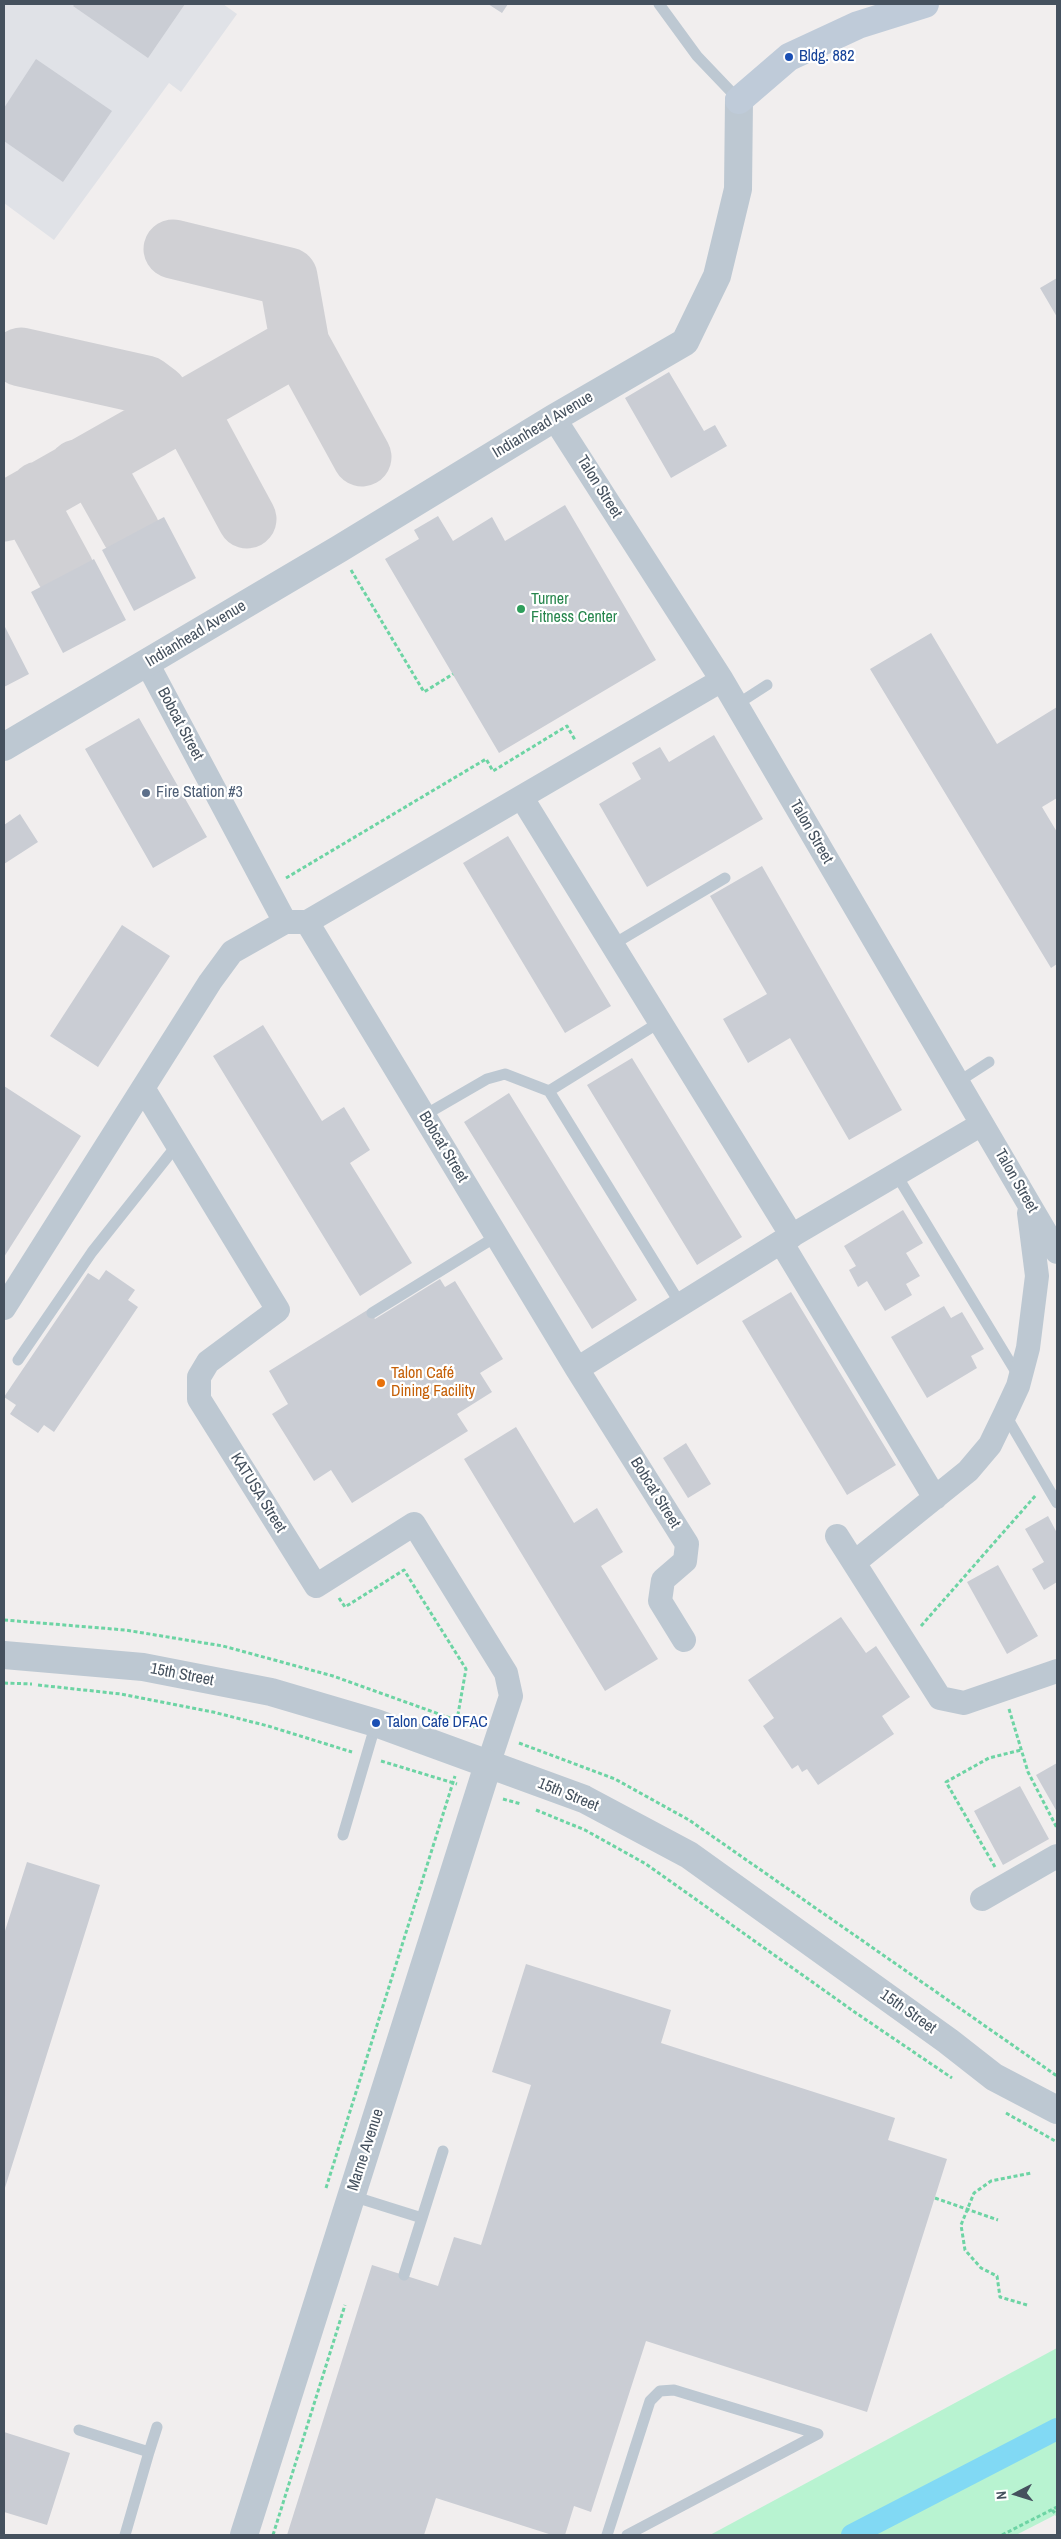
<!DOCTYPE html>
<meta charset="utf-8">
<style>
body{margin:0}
#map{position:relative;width:1061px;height:2539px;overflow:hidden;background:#f1eeee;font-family:"Archivo Narrow",sans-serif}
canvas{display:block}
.frame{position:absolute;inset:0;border:5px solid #45515e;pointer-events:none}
.north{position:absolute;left:991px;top:2469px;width:50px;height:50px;-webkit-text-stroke:4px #fff;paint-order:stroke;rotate:265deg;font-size:14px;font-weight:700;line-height:20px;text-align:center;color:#45515e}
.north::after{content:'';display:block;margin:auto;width:18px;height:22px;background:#45515e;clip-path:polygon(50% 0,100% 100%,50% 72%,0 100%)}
</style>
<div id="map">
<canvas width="1061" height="2539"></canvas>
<div class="frame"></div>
<div class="north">N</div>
</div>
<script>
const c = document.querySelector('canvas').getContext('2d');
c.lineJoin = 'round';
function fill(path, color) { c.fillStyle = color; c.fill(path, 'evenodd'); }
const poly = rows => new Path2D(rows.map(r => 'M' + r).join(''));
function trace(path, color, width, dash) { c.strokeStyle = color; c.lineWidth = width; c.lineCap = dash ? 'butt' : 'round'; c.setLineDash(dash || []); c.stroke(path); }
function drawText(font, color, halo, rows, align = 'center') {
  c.font = font + ' "Archivo Narrow",sans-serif'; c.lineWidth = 4.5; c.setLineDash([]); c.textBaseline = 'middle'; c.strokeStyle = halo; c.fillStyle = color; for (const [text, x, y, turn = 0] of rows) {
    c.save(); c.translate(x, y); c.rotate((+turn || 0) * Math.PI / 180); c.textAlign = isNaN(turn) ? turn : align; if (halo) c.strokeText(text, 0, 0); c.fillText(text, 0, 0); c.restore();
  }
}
const airport = poly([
 [4,4,223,4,237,14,181,92,169,83,54,240,4,203]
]);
const green = poly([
 [1057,2348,1057,2514,1016,2535,710,2535]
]);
const canal = poly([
 [852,2535,1057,2429]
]);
const taxiway = poly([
 [300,344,362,457],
 [187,408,247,519],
 [151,429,300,344,288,277,173,249],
 [77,469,88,469,99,475,131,532],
 [39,491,33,499,33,512,65,571],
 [4,512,151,429,160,419,162,410,158,394,146,385,21,357]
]);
const building = poly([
 [75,4,185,4,148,58,73,6],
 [488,4,508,4,502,13],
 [36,59,112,111,63,182,4,141,4,108],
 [1057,278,1057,317,1040,288],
 [669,372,704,431,715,425,727,446,671,478,625,398],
 [565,505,656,660,499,753,385,559,419,539,414,530,438,516,453,541,492,517,505,541],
 [164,517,196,578,134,611,102,550],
 [94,559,126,620,63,653,31,592],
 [4,625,29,674,4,687],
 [931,633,997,744,1057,707,1057,798,1042,807,1057,832,1057,964,1051,968,870,669],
 [139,718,207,837,153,868,85,749],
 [714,735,763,819,647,887,599,804,641,779,632,763,660,747,669,762],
 [20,814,38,842,4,864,4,825],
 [508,836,611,1006,565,1033,463,863],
 [762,866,902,1110,849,1140,790,1038,748,1063,723,1019,767,994,710,896],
 [122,925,170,956,98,1067,50,1036],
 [263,1025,322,1121,344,1107,370,1150,350,1163,412,1263,360,1296,213,1056],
 [632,1058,742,1237,697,1265,587,1085],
 [4,1086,81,1136,4,1257],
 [509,1093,637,1300,592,1329,464,1122],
 [903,1210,923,1243,906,1253,920,1276,906,1284,912,1295,885,1311,867,1281,858,1287,849,1270,856,1266,844,1246],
 [106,1270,135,1290,128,1300,138,1307,54,1432,44,1425,38,1433,10,1414,16,1405,4,1397,88,1273,99,1280],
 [440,1279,445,1287,455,1281,503,1359,480,1373,492,1392,457,1414,468,1431,352,1503,331,1470,314,1481,272,1414,288,1404,269,1371,369,1309,375,1319],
 [791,1292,896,1465,847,1495,742,1321],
 [944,1306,951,1318,962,1312,984,1349,971,1356,977,1368,927,1398,891,1337],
 [516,1427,574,1523,597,1508,623,1552,601,1566,658,1659,605,1691,464,1459],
 [686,1443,711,1484,688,1498,663,1458],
 [1048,1516,1057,1533,1057,1582,1044,1590,1032,1569,1044,1562,1025,1529],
 [998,1565,1038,1636,1007,1654,967,1582],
 [841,1617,866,1653,876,1646,910,1697,882,1716,894,1734,818,1785,807,1769,802,1772,798,1765,792,1769,763,1726,774,1718,748,1680],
 [1057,1763,1057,1812,1036,1775],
 [1020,1786,1049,1839,1003,1865,974,1811],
 [27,1862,100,1885,4,2191,4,1934],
 [526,1964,671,2010,661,2043,895,2118,888,2140,947,2159,867,2412,646,2341,591,2512,574,2506,565,2535,552,2535,436,2498,424,2535,287,2535,372,2265,438,2286,454,2237,481,2245,531,2085,492,2072],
 [4,2432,70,2453,47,2525,4,2512]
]);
const path = poly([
 [351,570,424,692,453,674],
 [286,878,486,759,493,771,567,726,575,740],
 [339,1598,345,1607,404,1570,466,1669,457,1720],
 [4,1620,125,1630,223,1646,333,1676,478,1728],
 [921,1626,1036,1495],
 [4,1683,32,1684],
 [38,1685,121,1694,213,1712,268,1726,352,1752],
 [1009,1709,1028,1772,1057,1828],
 [519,1743,615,1779,689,1820,1057,2076],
 [381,1761,457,1784],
 [503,1799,521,1804],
 [536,1810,585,1830,646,1864,856,2013,952,2078],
 [995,1867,946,1782,989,1758,1021,1750],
 [1006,2113,1057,2142],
 [326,2188,455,1776],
 [935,2198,998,2220],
 [1027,2305,1000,2297,997,2276,981,2268,965,2250,961,2225,974,2193,991,2181,1031,2173],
 [1052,2510,1057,2515],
 [273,2535,345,2305],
 [1002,2535,1057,2507]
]);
const service = poly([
 [659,4,697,56,739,100],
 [736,705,767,685],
 [612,945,725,878],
 [660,1022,549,1091,681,1305],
 [958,1082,989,1062],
 [423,1116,487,1079,505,1074,549,1091],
 [896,1174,1019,1377],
 [372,1313,497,1236],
 [18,1360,92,1252,177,1145],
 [1005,1414,1057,1503],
 [343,1835,376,1723],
 [352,2196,422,2218],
 [404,2275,443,2151],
 [79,2430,149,2452,125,2535],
 [149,2452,157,2427],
 [607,2535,650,2401,660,2391,674,2390,818,2434,627,2535]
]);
const minor = poly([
 [554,418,722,680,1057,1252],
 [147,663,285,922,307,922,577,1369,687,1544,685,1561,663,1580,660,1601,684,1640],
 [522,798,792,1236],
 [307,922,722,680],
 [143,1088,278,1310,208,1362,199,1377,199,1399,316,1586,414,1524,506,1673,511,1696,488,1765],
 [781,1242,935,1498],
 [4,1308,210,982,232,952,285,922],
 [577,1369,781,1242,982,1124],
 [837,1536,940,1698,964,1703,1057,1671],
 [855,1562,968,1471,990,1445,1005,1414,1018,1386,1028,1348,1037,1276,1029,1213],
 [982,1899,1057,1856]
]);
const tertiary = poly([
 [4,747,339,549,554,418,685,342,717,276,738,189,739,100],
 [4,1655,143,1667,271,1692,376,1723,584,1799,689,1855,948,2041,994,2077,1057,2110],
 [244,2535,488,1765]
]);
const secondary = poly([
 [739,100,789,57,858,25,925,4]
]);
const markers = [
 [789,57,5,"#1a4fb4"],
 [521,609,5,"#2e9e5b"],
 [146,793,5,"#5c6f8a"],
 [381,1383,5,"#e8710a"],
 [376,1723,5,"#1a4fb4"]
];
const transitNames = [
 ["Bldg. 882",799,57],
 ["Talon Cafe DFAC",386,1723]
];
const streetNames = [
 ["Indianhead Avenue",543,425,-31],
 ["Talon Street",599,487,58],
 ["Indianhead Avenue",196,634,-31],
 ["Bobcat Street",180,724,62],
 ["Talon Street",811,832,60],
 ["Bobcat Street",443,1147,59],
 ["Talon Street",1016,1181,60],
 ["KATUSA Street",258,1493,58],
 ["Bobcat Street",655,1493,58],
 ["15th Street",182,1675,11],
 ["15th Street",568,1795,22],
 ["15th Street",908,2012,35],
 ["Marne Avenue",366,2150,-72]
];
const leisureNames = [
 ["Turner",531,600],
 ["Fitness Center",531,618]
];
const serviceNames = [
 ["Fire Station #3",156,793]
];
const foodNames = [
 ["Talon Café",391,1374],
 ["Dining Facility",391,1392]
];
fill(airport, '#e0e2e7');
fill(green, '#b8f3d1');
trace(canal, '#81d9f4', 22);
trace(taxiway, '#d0d0d4', 59);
fill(building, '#cacdd4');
trace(path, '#6dd4a4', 3, [4, 2.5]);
trace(service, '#bdc8d2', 11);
trace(minor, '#bdc8d2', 24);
trace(tertiary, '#bdc8d2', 28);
trace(secondary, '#bfcbd9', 28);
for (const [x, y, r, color] of markers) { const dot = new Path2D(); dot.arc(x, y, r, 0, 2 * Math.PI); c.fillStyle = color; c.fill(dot); trace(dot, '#fff', 2); }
drawText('16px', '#164399', '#fff', transitNames, 'left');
drawText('16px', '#45515e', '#fff', streetNames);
drawText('16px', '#27864d', '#fff', leisureNames, 'left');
drawText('16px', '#4e5e75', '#fff', serviceNames, 'left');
drawText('16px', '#c56008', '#fff', foodNames, 'left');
</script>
